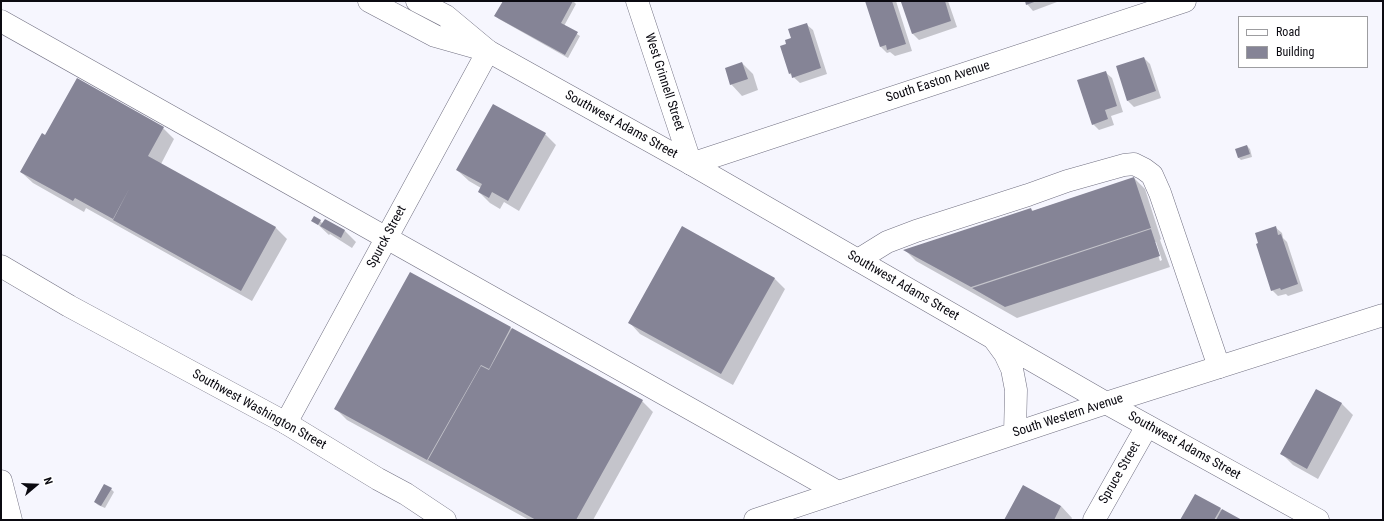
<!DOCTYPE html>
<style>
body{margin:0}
#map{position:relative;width:1384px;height:521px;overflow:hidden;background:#f6f6fe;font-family:"Roboto Condensed",sans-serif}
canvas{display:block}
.frame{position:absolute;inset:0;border:2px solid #0b0a11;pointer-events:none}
.legend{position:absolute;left:1238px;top:16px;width:130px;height:52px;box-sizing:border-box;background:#fff;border:1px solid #9d9da0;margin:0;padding:5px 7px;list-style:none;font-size:12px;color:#0b0a11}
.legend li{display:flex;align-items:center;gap:8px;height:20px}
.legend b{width:20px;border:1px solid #9d9da0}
.north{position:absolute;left:16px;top:465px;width:40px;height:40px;-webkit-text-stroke:3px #fff;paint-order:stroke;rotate:71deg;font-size:11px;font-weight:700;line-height:16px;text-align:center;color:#0b0a11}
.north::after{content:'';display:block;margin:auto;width:14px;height:18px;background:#0b0a11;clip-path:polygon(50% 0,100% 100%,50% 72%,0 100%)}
</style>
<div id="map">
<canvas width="1384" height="521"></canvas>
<div class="frame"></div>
<ul class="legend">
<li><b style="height:5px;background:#fff"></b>Road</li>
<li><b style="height:11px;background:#858496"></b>Building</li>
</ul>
<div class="north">N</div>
</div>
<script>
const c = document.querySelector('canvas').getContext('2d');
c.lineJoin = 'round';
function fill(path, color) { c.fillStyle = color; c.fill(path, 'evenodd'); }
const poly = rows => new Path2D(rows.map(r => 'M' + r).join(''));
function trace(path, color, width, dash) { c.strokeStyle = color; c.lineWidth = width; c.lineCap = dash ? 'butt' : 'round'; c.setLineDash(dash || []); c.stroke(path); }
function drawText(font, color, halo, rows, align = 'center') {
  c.font = font + ' "Roboto Condensed",sans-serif'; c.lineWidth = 3; c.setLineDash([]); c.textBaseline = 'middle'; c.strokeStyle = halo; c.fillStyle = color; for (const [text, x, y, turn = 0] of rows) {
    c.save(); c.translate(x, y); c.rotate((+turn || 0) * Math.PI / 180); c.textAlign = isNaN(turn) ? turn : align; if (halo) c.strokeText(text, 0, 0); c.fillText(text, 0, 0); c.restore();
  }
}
const shadow = poly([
 [504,1,520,1,525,4,526,1,573,1,576,4,564,26,580,36,568,58,499,19,496,16],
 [866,1,896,1,912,51,895,56,890,52,887,53,881,47],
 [909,1,948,1,957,27,919,40,913,34],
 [1026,1,1056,1,1057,2,1033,11,1027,4],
 [806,24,813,30,827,74,800,83,789,73,787,45],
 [1144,58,1150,64,1161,98,1134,107,1128,101],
 [742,63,753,74,758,90,742,96,731,84],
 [1105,72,1112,78,1123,112,1111,116,1114,125,1099,130,1093,124],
 [163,128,174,139,161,164,276,228,287,239,252,301,86,208,84,212,33,183,21,172],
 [545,134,556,145,519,211,504,202,500,209,490,203,479,192,481,188,469,181,457,170],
 [1247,146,1250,149,1252,157,1241,160,1238,157],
 [1134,178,1145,189,1161,239,1160,240,1170,267,1017,318,916,261,905,250,1031,209,1033,211],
 [1154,242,1156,242,1162,260,1160,261],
 [313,220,320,221,323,224,325,220,345,231,356,242,352,248,330,234,329,235],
 [1275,227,1282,233,1283,238,1287,242,1303,291,1288,296,1286,294,1278,296,1272,290],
 [411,273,642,401,653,412,593,520,529,520,347,420,336,409],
 [774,278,785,289,733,385,640,334,629,322],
 [1316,390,1342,404,1353,415,1318,479,1293,465,1282,454],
 [111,489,114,492,105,508,98,505,95,502],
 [1061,506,1072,518,1071,520,1005,520],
 [1220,509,1240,520,1181,520]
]);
const building = poly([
 [503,1,522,1,524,2,525,1,573,1,561,23,578,32,565,55,494,16],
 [865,1,892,1,906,44,887,50,886,45,880,47],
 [906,1,945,1,951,21,912,34,901,2],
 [1025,1,1037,1,1026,5],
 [807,23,821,68,792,78,791,73,789,74,780,46,786,44,785,40,791,38,788,29],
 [1144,57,1156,91,1127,101,1116,66],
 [742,62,748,79,730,85,725,68],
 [1106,71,1117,106,1105,110,1108,119,1092,125,1077,80],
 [77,78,164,127,148,156,276,227,241,291,113,220,129,189,113,219,75,198,73,201,20,172,42,133,45,135],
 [493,104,546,133,508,201,492,192,489,198,478,192,482,184,456,170],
 [1247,145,1250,154,1238,158,1235,149],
 [1134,177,1151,228,971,287,903,250,1031,208,1032,211],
 [314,216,321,220,318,225,311,221],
 [325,219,345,230,341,238,320,226],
 [682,226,775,278,721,374,628,323],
 [1276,226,1278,235,1281,234,1298,284,1281,290,1280,288,1271,291,1256,244,1258,243,1255,233],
 [1151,229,1160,256,1005,307,972,288],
 [410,272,511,327,489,369,481,365,427,460,334,409],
 [512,328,643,400,576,520,536,520,428,460,481,366,489,370],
 [1316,389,1342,403,1307,469,1280,454],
 [104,484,112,488,101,506,94,502],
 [1023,485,1061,506,1054,520,1004,520],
 [1195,494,1221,508,1214,520,1180,520],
 [1222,509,1242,520,1216,520]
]);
const minor = poly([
 [637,1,691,164,1185,1],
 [1,21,838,492],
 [858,260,887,242,916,231,1028,195,1067,181,1124,165,1134,164,1144,169,1152,175,1160,193,1219,367],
 [286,423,488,51],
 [1,481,11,520],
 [1094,520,1147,426]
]);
const major = poly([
 [369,1,435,36,481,49],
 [417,1,446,16,488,51,691,164,1106,403,1318,520],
 [1,266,69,306,286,423,378,479,406,494,445,520],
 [994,339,1005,354,1012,369,1016,390,1015,433],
 [755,520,1106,403,1383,315]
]);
const streetNames = [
 ["West Grinnell Street",664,82,72],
 ["South Easton Avenue",938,82,-18],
 ["Southwest Adams Street",621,125,29],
 ["Spurck Street",387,237,-62],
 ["Southwest Adams Street",903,286,30],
 ["Southwest Washington Street",259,410,29],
 ["South Western Avenue",1068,416,-18],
 ["Southwest Adams Street",1184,446,29],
 ["Spruce Street",1120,473,-60]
];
fill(shadow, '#0003');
fill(building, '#858496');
trace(minor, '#717082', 23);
trace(major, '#717082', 23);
trace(minor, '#fff', 22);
trace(major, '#fff', 22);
drawText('13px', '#0b0a11', '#fff', streetNames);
</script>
